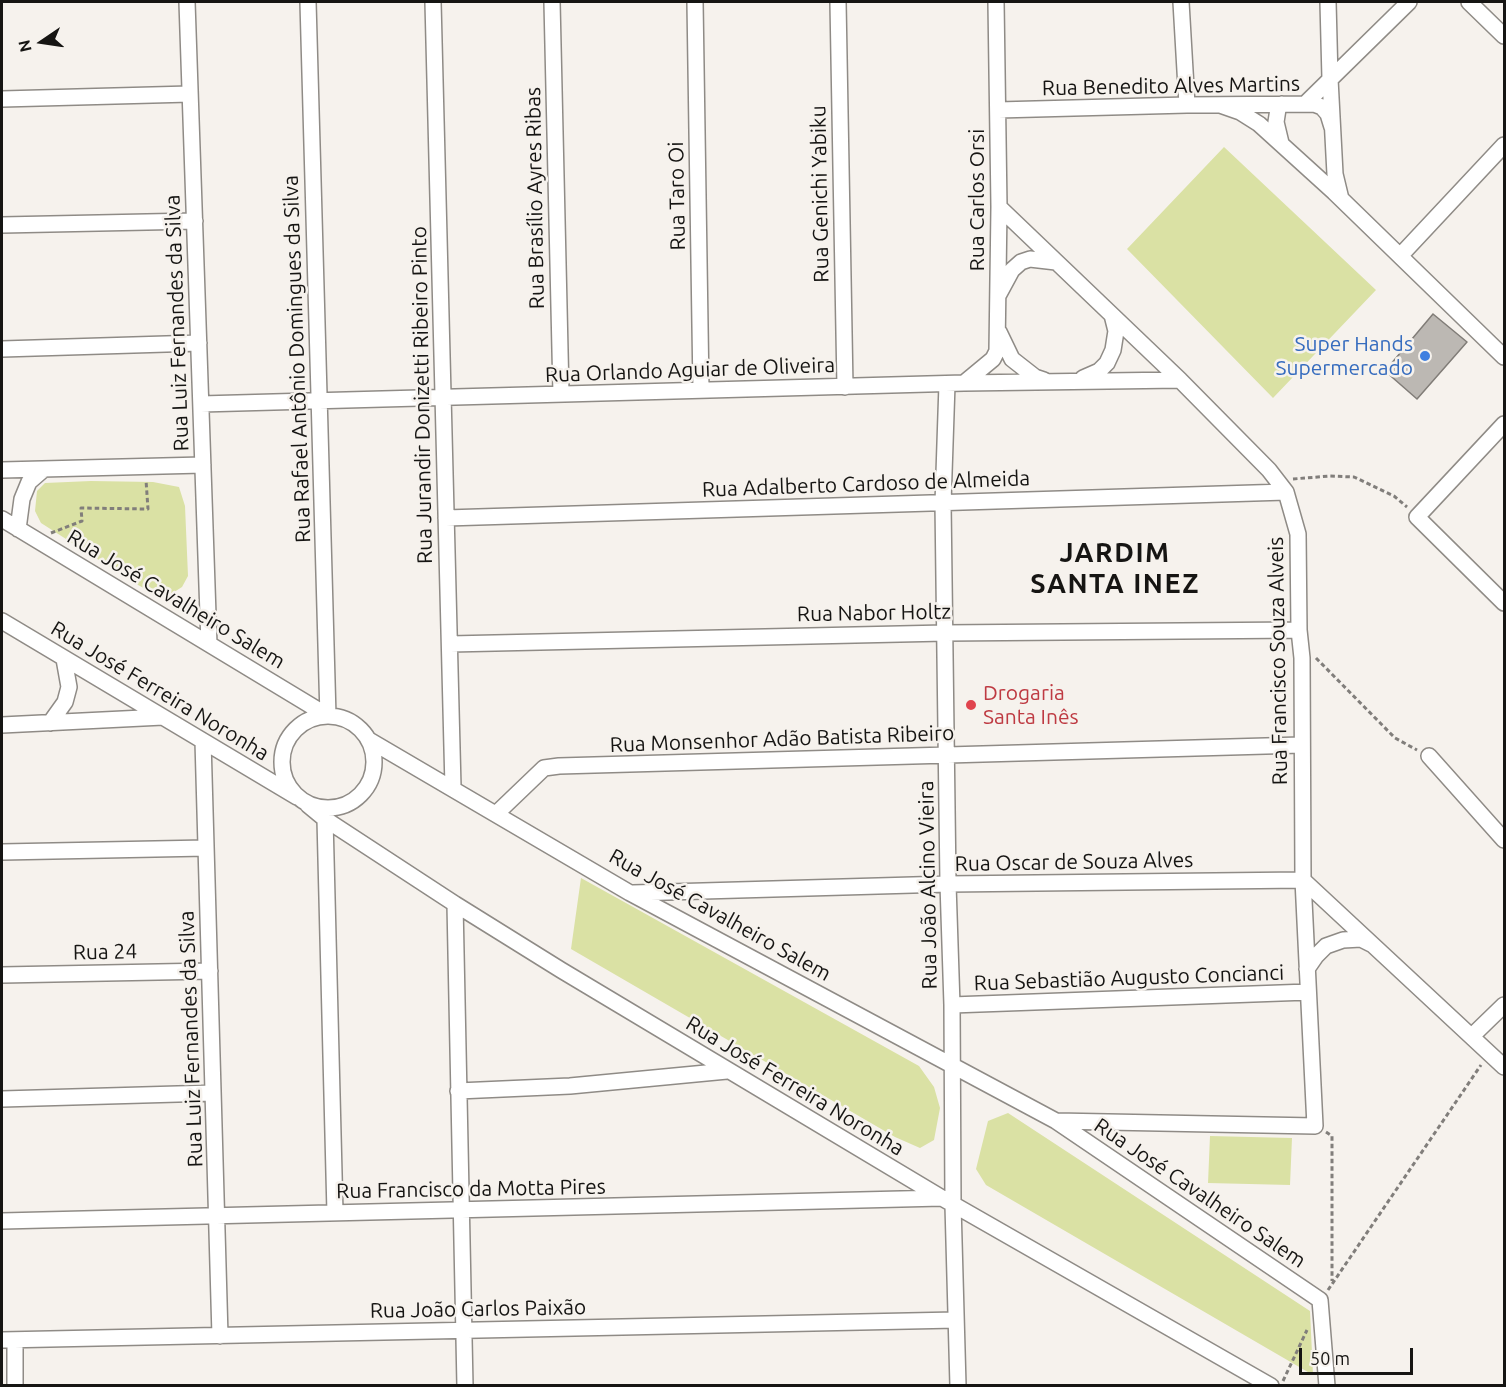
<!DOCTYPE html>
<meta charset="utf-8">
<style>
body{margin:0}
#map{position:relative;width:1506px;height:1387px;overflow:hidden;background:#f6f2ed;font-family:Ubuntu,sans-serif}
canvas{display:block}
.frame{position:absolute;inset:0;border:3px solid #161513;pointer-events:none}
.north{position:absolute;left:12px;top:12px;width:60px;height:60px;-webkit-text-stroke:4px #f6f2ed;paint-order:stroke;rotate:257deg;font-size:16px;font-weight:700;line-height:24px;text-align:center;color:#161513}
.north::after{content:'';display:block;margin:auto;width:21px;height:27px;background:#161513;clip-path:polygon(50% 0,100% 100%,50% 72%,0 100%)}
.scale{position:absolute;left:1299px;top:1348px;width:114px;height:27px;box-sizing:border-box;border:3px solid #161513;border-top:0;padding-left:8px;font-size:18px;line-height:21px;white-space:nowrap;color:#161513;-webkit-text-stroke:4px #f6f2ed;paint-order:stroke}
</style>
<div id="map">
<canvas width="1506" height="1387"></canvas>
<div class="frame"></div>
<div class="north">N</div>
<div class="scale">50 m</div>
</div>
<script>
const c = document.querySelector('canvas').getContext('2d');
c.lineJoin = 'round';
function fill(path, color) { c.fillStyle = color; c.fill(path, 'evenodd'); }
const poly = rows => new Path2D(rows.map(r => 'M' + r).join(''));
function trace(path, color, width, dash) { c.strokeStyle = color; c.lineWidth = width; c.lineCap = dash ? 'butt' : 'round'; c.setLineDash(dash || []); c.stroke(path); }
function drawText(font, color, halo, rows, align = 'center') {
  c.font = font + ' Ubuntu,sans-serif'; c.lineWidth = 5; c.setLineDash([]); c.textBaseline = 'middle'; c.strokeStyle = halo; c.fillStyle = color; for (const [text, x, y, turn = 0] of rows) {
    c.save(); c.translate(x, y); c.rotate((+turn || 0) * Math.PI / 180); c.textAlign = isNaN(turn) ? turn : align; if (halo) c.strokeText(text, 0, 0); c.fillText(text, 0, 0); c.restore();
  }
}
const green = poly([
 [1224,147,1376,290,1273,398,1127,249],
 [91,481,153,482,179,487,185,506,188,576,182,587,171,594,155,594,138,585,41,523,35,511,37,491,45,483],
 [581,878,919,1066,934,1087,940,1108,934,1140,920,1148,895,1137,571,949],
 [1008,1113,1310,1311,1313,1375,986,1185,976,1169,988,1121],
 [1210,1136,1292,1138,1290,1185,1208,1183]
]);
const building = poly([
 [1433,314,1467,342,1417,399,1385,371,1433,314]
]);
const path = poly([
 [1293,479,1329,476,1354,477,1394,496,1407,507],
 [51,533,82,521,81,508,148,509,146,480],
 [1316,658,1395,738,1417,750],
 [1326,1132,1332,1136,1332,1281],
 [1328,1290,1481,1065],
 [1283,1381,1307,1330]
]);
const minor = poly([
 [187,2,209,644],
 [308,2,328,716],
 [433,2,453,787],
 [552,2,561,394],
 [695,2,701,390],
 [838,2,845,387],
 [1181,2,1187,105],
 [1328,2,1330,79,1335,174,1341,199],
 [1469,2,1504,36],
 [2,99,190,94],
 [1305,104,1409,2],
 [1220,105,1240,112,1259,124,1334,192,1504,357],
 [998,110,1187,105,1314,104,1322,107,1328,114,1332,127],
 [1281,143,1276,122,1278,109,1282,104],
 [999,207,1180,380,1269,470,1286,492,1298,534,1299,630,1302,658,1303,880,1315,1126,1056,1121],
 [2,225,195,221],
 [1400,256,1504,145],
 [999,294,1012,270,1021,262,1030,259,1056,262],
 [999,332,1012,359,1035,377,1044,380],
 [2,349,199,343],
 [1083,378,1099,371,1107,363,1113,350,1116,331,1112,315],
 [964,383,993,359,997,351,999,207,996,2],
 [947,384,943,503,948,884,952,1005,953,1205,958,1386],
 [201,404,964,383,1180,380],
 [1504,424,1417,517,1504,603],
 [2,470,203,465],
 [446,518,1286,492],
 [2,519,328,716],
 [18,529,22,499,29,482,44,469],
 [2,621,297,797],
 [450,644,945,633,1299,630],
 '282 762a46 46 0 1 1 92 0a46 46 0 1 1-92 0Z',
 [50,723,65,702,69,687,64,659],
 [2,725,163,717],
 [369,740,630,893,1056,1121,1320,1300,1327,1386],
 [203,741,220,1336],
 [1429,756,1504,840],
 [308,805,325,819,455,904,561,970,942,1198,1271,1386],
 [497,813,544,768,559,766,1301,745],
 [325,819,335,1213],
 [2,852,206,848],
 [633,893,948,884,1303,880,1504,1067],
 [455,904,465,1386],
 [1307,969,1316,956,1326,946,1343,940,1361,939,1371,944],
 [2,975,210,971],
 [952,1005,1308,992],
 [1472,1036,1504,1005],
 [458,1091,570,1086,727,1071],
 [2,1099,213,1093],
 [2,1221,942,1198],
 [2,1340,956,1320],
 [15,1340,15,1386]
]);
const markers = [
 [1425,356,6,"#3f7fe0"],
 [971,705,6,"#e0444e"]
];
const streetNames = [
 ["Rua Benedito Alves Martins",1171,86,-1],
 ["Rua Genichi Yabiku",820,194,-91],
 ["Rua Taro Oi",677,196,-91],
 ["Rua Brasílio Ayres Ribas",535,198,-91],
 ["Rua Carlos Orsi",977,200,-90],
 ["Rua Luiz Fernandes da Silva",177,323,-92],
 ["Rua Rafael Antônio Domingues da Silva",297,359,-92],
 ["Rua Orlando Aguiar de Oliveira",690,370,-2],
 ["Rua Jurandir Donizetti Ribeiro Pinto",422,395,-91],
 ["Rua Adalberto Cardoso de Almeida",866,484,-2],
 ["Rua José Cavalheiro Salem",176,599,31],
 ["Rua Nabor Holtz",874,613,-1],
 ["Rua Francisco Souza Alveis",1278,661,-91],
 ["Rua José Ferreira Noronha",160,691,31],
 ["Rua Monsenhor Adão Batista Ribeiro",782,739,-2],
 ["Rua Oscar de Souza Alves",1074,862,-1],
 ["Rua João Alcino Vieira",928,885,-91],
 ["Rua José Cavalheiro Salem",720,915,29],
 ["Rua 24",105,952,-1],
 ["Rua Sebastião Augusto Concianci",1129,978,-2],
 ["Rua Luiz Fernandes da Silva",191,1039,-92],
 ["Rua José Ferreira Noronha",795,1086,31],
 ["Rua Francisco da Motta Pires",471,1189,-1],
 ["Rua José Cavalheiro Salem",1200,1193,34],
 ["Rua João Carlos Paixão",478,1309,-1]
];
const shopNames = [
 ["Super Hands",1413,344],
 ["Supermercado",1413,368]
];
const healthNames = [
 ["Drogaria",983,693],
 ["Santa Inês",983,717]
];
const districtNames = [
 ["JARDIM",1115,553],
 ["SANTA INEZ",1115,584]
];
fill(green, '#dae1a4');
fill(building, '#bcb8b3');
trace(building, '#807c77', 1.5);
trace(minor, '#8f8b86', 18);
trace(path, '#817e7b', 3, [4.5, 3]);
trace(minor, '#fff', 15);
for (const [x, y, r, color] of markers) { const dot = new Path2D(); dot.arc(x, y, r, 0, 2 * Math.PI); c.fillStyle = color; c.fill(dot); trace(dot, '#f6f2ed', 2); }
drawText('21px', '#161513', '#f6f2ed', streetNames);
drawText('21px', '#366cbe', '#f6f2ed', shopNames, 'right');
drawText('21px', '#be3a42', '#f6f2ed', healthNames, 'left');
c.letterSpacing = '1.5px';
drawText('bold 27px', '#161513', '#f6f2ed', districtNames);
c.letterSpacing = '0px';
</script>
